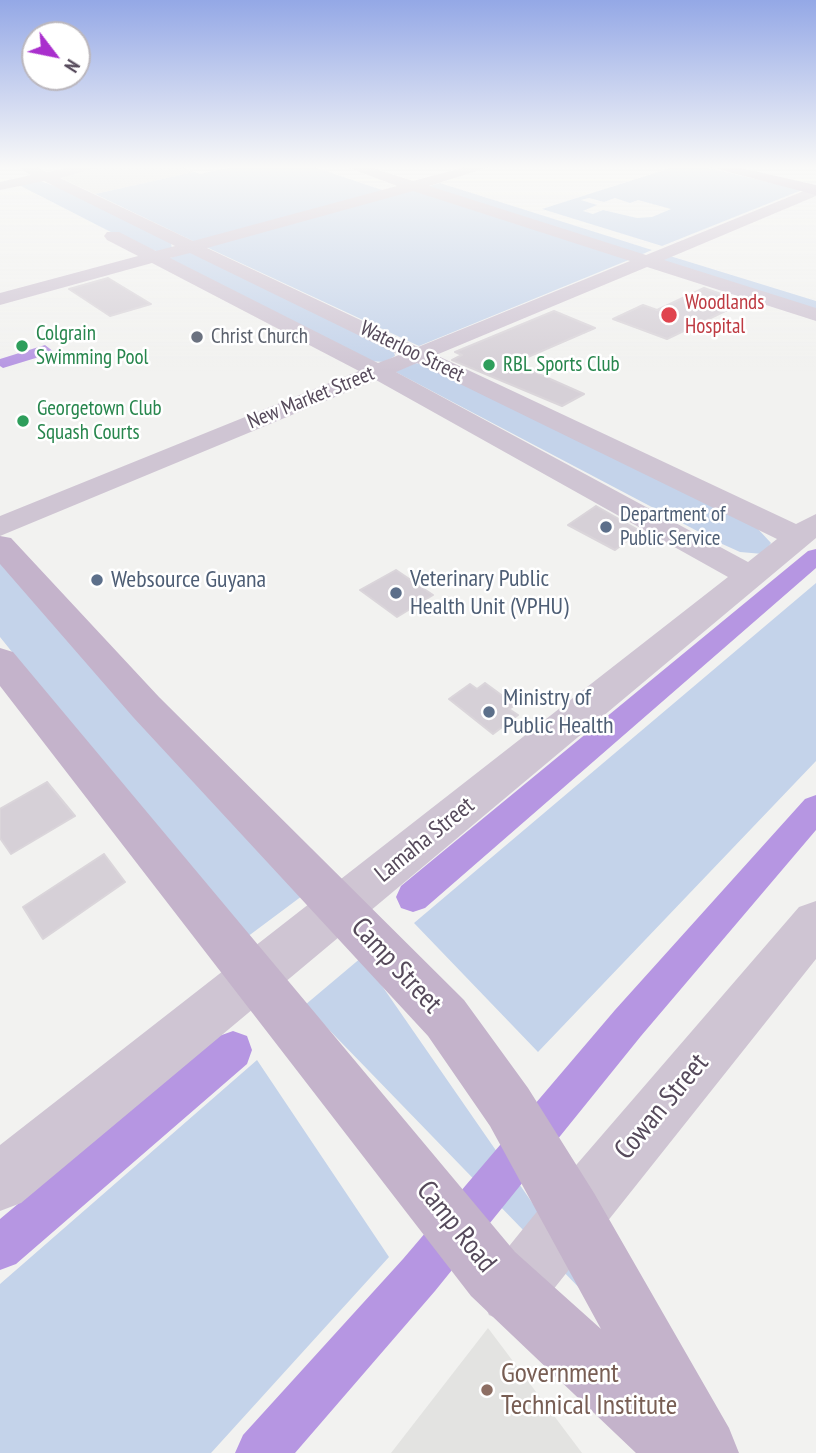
<!DOCTYPE html>
<style>
body{margin:0}
#map{position:relative;width:816px;height:1453px;overflow:hidden;background:#f2f2f0;font-family:"PT Sans Narrow",sans-serif}
canvas{display:block}
.north{position:absolute;left:21px;top:21px;width:70px;height:70px;box-sizing:border-box;background:#fff;border:2px solid #bbb7bd;border-radius:50%;rotate:122deg;font-size:19px;font-weight:700;line-height:28px;text-align:center;color:#564a5b}
.north::after{content:'';display:block;margin:auto;width:24px;height:32px;background:#a92fcd;clip-path:polygon(50% 0,100% 100%,50% 72%,0 100%)}
</style>
<div id="map">
<canvas width="816" height="1453"></canvas>
<div class="north">N</div>
</div>
<script>
const c = document.querySelector('canvas').getContext('2d');
c.lineJoin = 'round';
function fill(path, color) { c.fillStyle = color; c.fill(path, 'evenodd'); }
const poly = rows => new Path2D(rows.map(r => 'M' + r).join(''));
function trace(path, color, width, dash) { c.strokeStyle = color; c.lineWidth = width; c.lineCap = dash ? 'butt' : 'round'; c.setLineDash(dash || []); c.stroke(path); }
function drawText(font, color, halo, rows, align = 'center') {
  c.font = font + ' "PT Sans Narrow",sans-serif'; c.lineWidth = 5; c.setLineDash([]); c.textBaseline = 'middle'; c.strokeStyle = halo; c.fillStyle = color; for (const [text, x, y, turn = 0] of rows) {
    c.save(); c.translate(x, y); c.rotate((+turn || 0) * Math.PI / 180); c.textAlign = isNaN(turn) ? turn : align; if (halo) c.strokeText(text, 0, 0); c.fillText(text, 0, 0); c.restore();
  }
}
const education = poly([
 [101,167,182,167,194,172,95,194,56,176],
 [488,1328,582,1453,391,1453]
]);
const green = poly([
 [233,167,314,167,385,191,195,242,95,194,194,172,200,174],
 [674,167,704,167,802,190,662,246,542,209],
 [589,198,604,202,615,198,630,203,638,200,671,209,652,217,637,218,603,210,593,214,583,211,597,205,581,200],
 [37,180,58,187,171,243,172,248,161,252,142,248,19,185],
 [440,183,652,250,638,256,426,187],
 [411,189,631,259,419,346,204,246],
 [187,252,196,253,394,352,395,356,384,362,369,361,167,259],
 [670,256,816,301,816,312,657,261],
 [409,362,421,364,757,528,771,543,763,554,740,552,720,543,390,369],
 [0,563,306,893,243,940,0,637],
 [816,583,816,761,538,1052,414,923],
 [362,957,621,1331,305,1005],
 [257,1060,389,1257,211,1453,0,1453,0,1284]
]);
const water = poly([
 [45,345,63,359,48,364,39,357,3,368,0,366,0,359]
]);
const canal = poly([
 [816,549,816,568,425,908,413,912,401,908,396,897,401,886,808,551,816,549],
 [816,795,816,830,641,1036,435,1291,295,1453,235,1453,243,1435,403,1259,615,1010,805,799,816,795],
 [233,1031,247,1036,252,1050,247,1064,16,1264,0,1270,0,1219,219,1036,233,1031]
]);
const building = poly([
 [108,278,151,304,110,316,69,289,108,278],
 [704,288,744,302,667,339,613,319,643,305,657,310,704,288],
 [554,311,595,328,514,363,584,394,562,406,452,360,462,355,455,352,554,311],
 [596,506,640,531,615,550,568,525,596,506],
 [396,570,433,595,397,617,360,590,396,570],
 [485,683,515,705,509,709,518,715,493,734,449,699,470,684,477,689,485,683],
 [47,782,75,816,11,854,0,838,0,809,47,782],
 [104,854,125,882,43,939,23,907,104,854]
]);
const minor = poly([
 [18,167,36,167,47,172,72,167,100,167,60,178,193,241,397,186,347,167,369,167,413,181,466,167,489,167,429,186,646,255,816,186,816,196,664,260,816,308,816,321,647,267,436,355,796,524,816,514,816,538,21,1203,0,1211,0,1145,728,577,376,380,0,536,0,516,359,371,152,263,0,305,0,293,138,256,107,240,104,236,107,232,119,232,156,251,175,246,44,181,0,190,0,182,31,175,18,167],
 [413,191,630,261,418,347,207,248,413,191],
 [190,253,399,355,378,363,170,258,190,253],
 [417,363,777,539,748,562,396,372,417,363],
 [816,901,816,959,533,1315,511,1325,489,1315,479,1293,489,1271,552,1193,799,907,816,901]
]);
const major = poly([
 [710,167,736,167,816,185,816,195,710,167],
 [0,536,11,538,159,697,464,1000,528,1088,594,1193,729,1428,739,1453,636,1453,471,1296,0,686,0,648,13,652,515,1252,601,1329,490,1126,428,1036,133,717,0,564,0,536]
]);
const markers = [
 [669,315,9,"#e0444e"],
 [197,337,7,"#6b7280"],
 [22,346,7,"#2e9e5b"],
 [489,365,7,"#2e9e5b"],
 [23,421,7,"#2e9e5b"],
 [606,527,7,"#5c6f8a"],
 [97,580,7,"#5c6f8a"],
 [396,593,7,"#5c6f8a"],
 [489,712,7,"#5c6f8a"],
 [487,1390,7,"#8d6e63"]
];
const farHealthnames = [
 ["Woodlands",685,303],
 ["Hospital",685,327]
];
const farLeisurenames = [
 ["Colgrain",36,334],
 ["Swimming Pool",36,358],
 ["RBL Sports Club",503,365],
 ["Georgetown Club",37,409],
 ["Squash Courts",37,433]
];
const farWorshipnames = [
 ["Christ Church",211,337]
];
const farStreetnames = [
 ["Waterloo Street",412,352,26],
 ["New Market Street",311,398,-22]
];
const farServicenames = [
 ["Department of",620,515],
 ["Public Service",620,539]
];
const serviceNames = [
 ["Veterinary Public",410,579],
 ["Health Unit (VPHU)",410,607],
 ["Websource Guyana",111,580],
 ["Ministry of",503,698],
 ["Public Health",503,726]
];
const streetNames = [
 ["Lamaha Street",425,840,-39]
];
const nearStreetnames = [
 ["Camp Street",396,966,47],
 ["Cowan Street",662,1107,-50],
 ["Camp Road",456,1227,51]
];
const nearEducationnames = [
 ["Government",501,1374],
 ["Technical Institute",501,1406]
];
fill(education, '#e3e3e1');
fill(green, '#c4d3ea');
fill(water, '#b696e2');
fill(canal, '#b696e2');
fill(building, '#d6d0d7');
trace(building, '#dad5da', 2);
fill(minor, '#cfc5d3');
fill(major, '#c4b3cb');
const sky = c.createLinearGradient(0, 0, 0, 371);
sky.addColorStop(0, '#94a8e6');
sky.addColorStop(0.45, '#f9f9f8');
sky.addColorStop(1, '#f9f9f800');
c.fillStyle = sky;
c.fillRect(0, 0, 816, 371);
for (const [x, y, r, color] of markers) { const dot = new Path2D(); dot.arc(x, y, r, 0, 2 * Math.PI); c.fillStyle = color; c.fill(dot); trace(dot, '#fff', 2.5); }
drawText('21px', '#be3a42', '#fff', farHealthnames, 'left');
drawText('21px', '#27864d', '#fff', farLeisurenames, 'left');
drawText('21px', '#5b616d', '#fff', farWorshipnames, 'left');
drawText('21px', '#564a5b', '#fff', farStreetnames);
drawText('21px', '#4e5e75', '#fff', farServicenames, 'left');
drawText('24px', '#4e5e75', '#fff', serviceNames, 'left');
drawText('24px', '#564a5b', '#fff', streetNames);
drawText('28px', '#564a5b', '#fff', nearStreetnames);
drawText('28px', '#785e54', '#fff', nearEducationnames, 'left');
</script>
